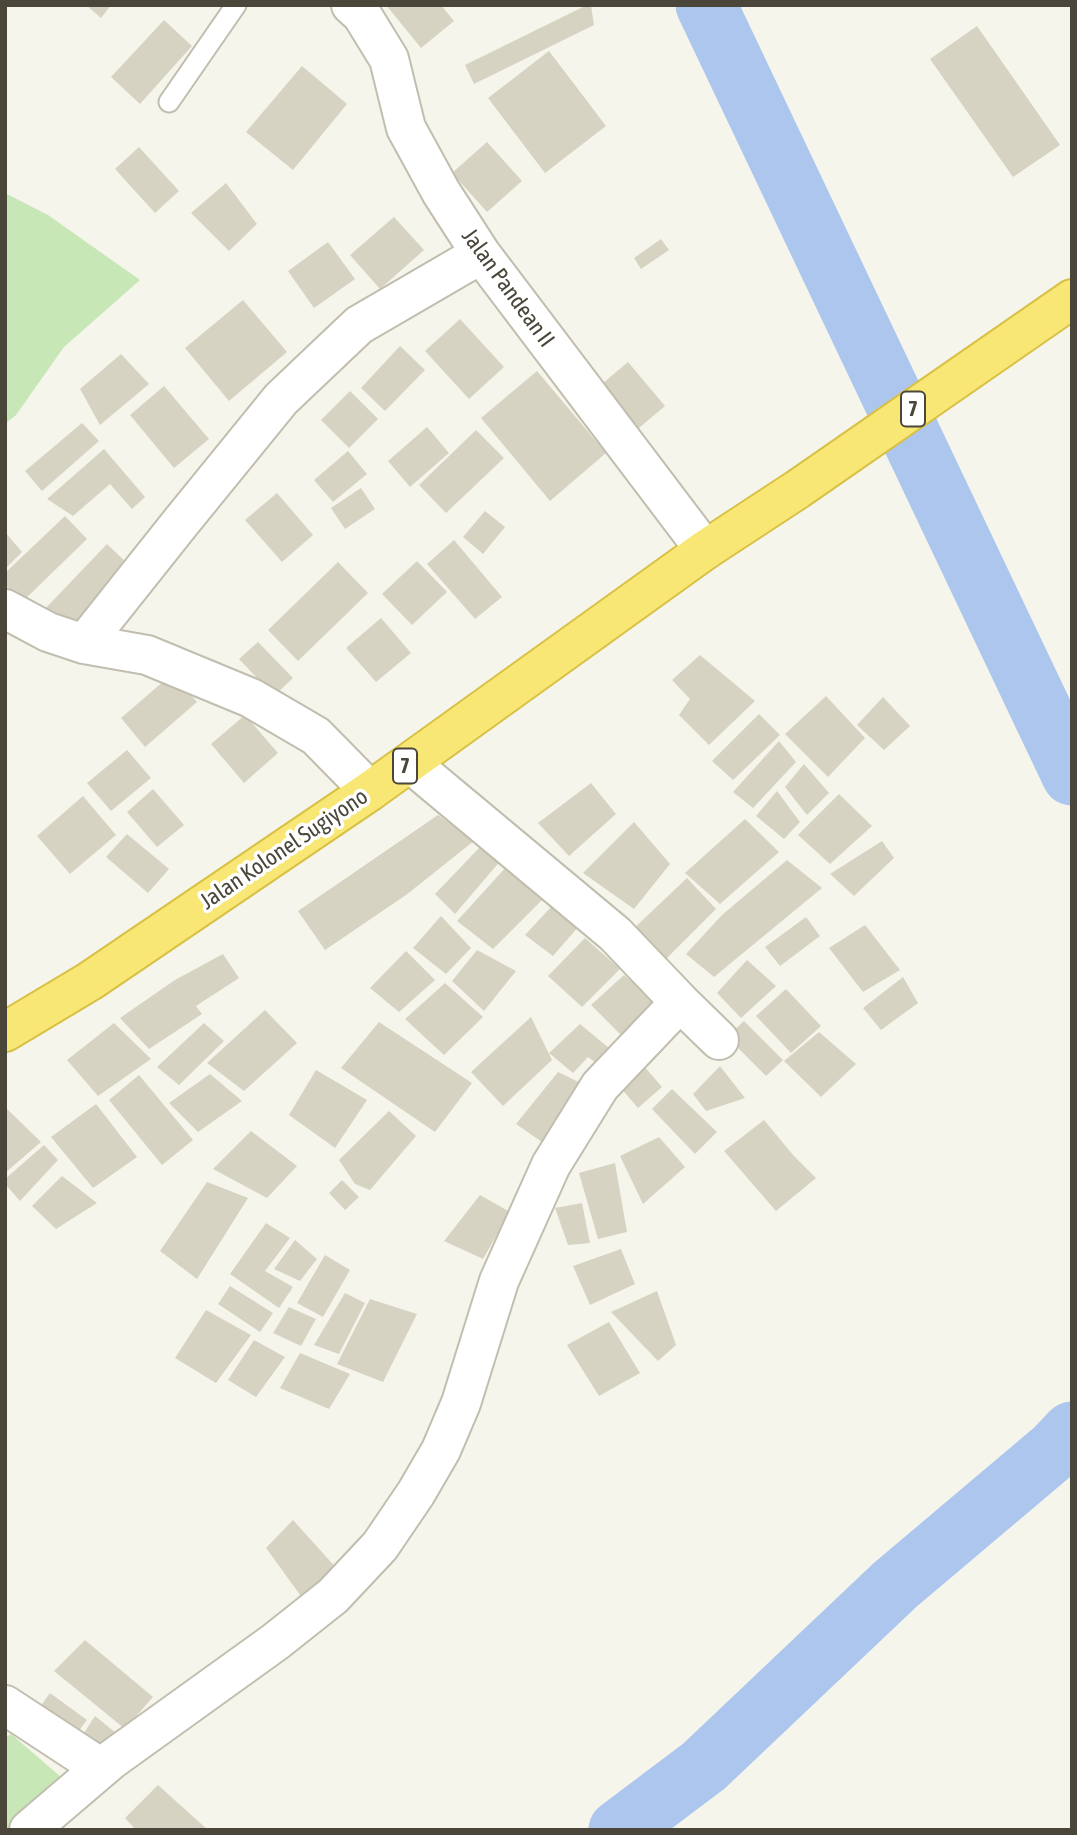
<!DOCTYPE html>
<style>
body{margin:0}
#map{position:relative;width:1077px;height:1835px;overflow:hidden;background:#f5f5ec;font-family:"Asap Condensed",sans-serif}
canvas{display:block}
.frame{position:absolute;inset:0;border:7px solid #4a473a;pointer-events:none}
</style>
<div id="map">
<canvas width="1077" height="1835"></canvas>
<div class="frame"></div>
</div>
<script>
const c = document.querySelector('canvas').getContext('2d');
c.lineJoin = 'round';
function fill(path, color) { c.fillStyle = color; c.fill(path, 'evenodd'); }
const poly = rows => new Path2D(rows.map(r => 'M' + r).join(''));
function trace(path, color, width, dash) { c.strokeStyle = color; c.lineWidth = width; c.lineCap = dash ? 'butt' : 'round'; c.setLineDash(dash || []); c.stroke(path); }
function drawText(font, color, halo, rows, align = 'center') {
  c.font = font + ' "Asap Condensed",sans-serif'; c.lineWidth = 7; c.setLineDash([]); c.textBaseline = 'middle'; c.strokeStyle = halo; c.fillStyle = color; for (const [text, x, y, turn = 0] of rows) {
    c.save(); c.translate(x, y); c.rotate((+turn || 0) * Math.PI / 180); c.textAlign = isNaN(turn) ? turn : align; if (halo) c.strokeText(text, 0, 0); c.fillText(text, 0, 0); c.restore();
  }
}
const green = poly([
 [5,193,48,215,140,280,64,347,16,415,5,424],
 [11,1734,81,1794,34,1830,5,1830,5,1738]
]);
const river = poly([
 [706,5,1072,775],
 [619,1830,704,1766,895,1585,1056,1449,1072,1432]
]);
const building = poly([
 [86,5,111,5,101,18],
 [386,5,441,5,454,21,421,48],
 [587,5,591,5,594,25,474,84,465,65],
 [164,20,192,46,140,104,111,77],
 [977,26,1060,145,1013,177,930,59],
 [549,51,606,126,545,173,488,98],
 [302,66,347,104,293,170,246,132],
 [487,142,522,181,487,212,452,173],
 [139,147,179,191,155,213,115,169],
 [226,183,257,224,229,251,191,213],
 [394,217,424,250,380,289,350,255],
 [661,239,669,250,641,269,634,258],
 [328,242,355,279,314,308,288,271],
 [243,300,287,352,229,401,185,348],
 [460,319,504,367,469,399,425,351],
 [400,346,425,370,385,411,361,388],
 [121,354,149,384,100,425,80,389],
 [628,362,665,406,627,438,590,394],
 [537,371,606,453,550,501,481,418],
 [164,386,209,439,174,468,130,415],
 [350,391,378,419,349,448,321,420],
 [82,423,99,441,42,491,25,471],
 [427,427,449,453,410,487,388,461],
 [476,430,504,458,446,513,419,485],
 [104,449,145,497,132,509,110,484,73,516,47,499],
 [348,451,367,474,333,502,314,480],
 [361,488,375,509,345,529,331,508],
 [277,493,313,535,282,562,245,520],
 [485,511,505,527,483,554,463,537],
 [65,516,87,539,22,602,5,585,5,573],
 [5,532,22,552,5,569],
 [454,540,502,597,475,619,427,564],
 [107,544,130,566,66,633,43,611],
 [417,561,447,592,412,625,382,594],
 [338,562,368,593,298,661,268,630],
 [381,618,411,653,376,682,346,648],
 [258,642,293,678,274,696,239,659],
 [700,655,755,701,709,745,679,715,690,699,672,680],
 [172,674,197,702,145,747,121,718],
 [826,696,865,738,828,777,785,734],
 [883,697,910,726,884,750,857,725],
 [759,714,780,735,733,780,712,761],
 [245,715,278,753,244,783,211,744],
 [779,741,796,762,753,808,733,792],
 [127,750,151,778,111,811,87,783],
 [804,764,829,793,807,815,785,787],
 [591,783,616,814,569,856,538,823],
 [153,789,184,825,157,847,127,812],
 [777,791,800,822,784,839,756,816],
 [839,794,872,826,830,864,798,835],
 [83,796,116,835,70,874,37,836],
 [438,815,474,841,406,895,325,950,298,911],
 [745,819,779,852,720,904,685,873],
 [634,822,670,864,634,909,583,873],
 [127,834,169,869,148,893,106,857],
 [882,841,894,858,854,896,830,874],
 [481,846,502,859,455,914,435,894],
 [787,860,822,888,714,977,686,954,722,915],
 [508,865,546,896,493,949,457,921],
 [687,878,716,909,658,967,629,933],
 [551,907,579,926,553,956,525,935],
 [441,916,471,948,446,974,413,948],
 [806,917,820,936,780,966,765,947],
 [865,925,900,970,863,992,829,948],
 [585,938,620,969,582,1007,548,976],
 [477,950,516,971,484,1011,452,981],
 [406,951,435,980,399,1012,370,988],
 [223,954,239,978,196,1006,202,1014,149,1049,120,1018,175,980],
 [747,960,776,986,741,1018,717,993],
 [624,975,665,1010,630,1044,591,1005],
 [903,977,918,1003,881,1030,863,1008],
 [445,983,483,1017,444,1055,405,1019],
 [786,989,821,1026,791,1053,756,1016],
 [265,1010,297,1043,244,1091,207,1063],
 [531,1017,552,1060,503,1106,471,1072],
 [744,1021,783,1060,766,1076,727,1037],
 [379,1022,472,1083,435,1132,341,1068],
 [114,1023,151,1059,98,1096,67,1060],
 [204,1023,224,1041,179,1085,157,1067],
 [580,1024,621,1058,607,1071,588,1057,573,1073,549,1053],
 [819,1032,856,1064,821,1097,784,1061],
 [643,1065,662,1087,638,1108,619,1086],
 [720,1066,745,1098,706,1111,693,1094],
 [316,1070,367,1100,335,1148,289,1115],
 [558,1072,593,1089,555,1151,516,1124],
 [210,1074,242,1101,198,1132,169,1103],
 [139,1075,193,1140,162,1165,109,1100],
 [672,1089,717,1132,695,1154,652,1109],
 [96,1104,137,1157,93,1188,51,1137],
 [5,1107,41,1142,5,1173],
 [389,1111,416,1136,370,1190,355,1184,339,1160],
 [764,1120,793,1155,816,1178,776,1211,724,1151],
 [251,1131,297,1166,267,1198,213,1169],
 [659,1137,685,1167,643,1204,620,1156],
 [44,1145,58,1160,20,1201,5,1184,5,1179],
 [615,1163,627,1232,598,1239,579,1173],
 [62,1176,97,1203,56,1229,32,1206],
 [342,1180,359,1197,345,1210,329,1193],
 [207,1182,248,1198,197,1279,160,1251],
 [480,1195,510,1212,483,1259,444,1241],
 [582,1203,590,1243,568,1245,555,1208],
 [266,1223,290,1238,265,1271,293,1287,279,1308,230,1274],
 [295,1240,317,1259,300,1281,274,1269],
 [621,1249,635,1284,590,1305,573,1266],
 [325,1255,350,1270,323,1317,297,1303],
 [230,1286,273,1313,260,1332,218,1304],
 [657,1291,676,1345,658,1361,611,1312],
 [345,1293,365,1303,339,1354,314,1345],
 [370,1299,417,1314,383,1382,337,1364],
 [289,1307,316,1319,301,1346,273,1333],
 [206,1310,251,1335,216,1383,175,1358],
 [609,1322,640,1373,599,1396,567,1345],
 [254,1340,285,1357,256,1397,228,1380],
 [300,1353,350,1374,329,1409,280,1388],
 [293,1520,339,1571,303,1599,266,1548],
 [85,1640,153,1697,125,1729,54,1671],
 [50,1693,87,1720,72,1740,35,1714],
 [95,1716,126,1741,102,1755,78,1742],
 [158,1785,208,1830,136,1830,125,1818]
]);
const lane = poly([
 [169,102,236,5]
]);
const street = poly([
 [351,5,362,15,389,59,406,128,441,192,481,254,705,550],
 [5,609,48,632,84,644,147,655,251,698,316,736,370,791],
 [84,644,181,522,281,399,359,325,481,254],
 [410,763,615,934,680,1002,719,1040],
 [5,1705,101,1768],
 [29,1830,111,1760,275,1642,333,1596,380,1546,416,1493,441,1450,461,1403,499,1281,551,1165,600,1086,680,1002]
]);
const highway = poly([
 [5,1032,90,981,370,791,705,550,798,489,1072,299]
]);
const shields = [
 [913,409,24],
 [405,766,24]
];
const shieldNames = [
 ["7",913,409],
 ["7",405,766]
];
const streetNames = [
 ["Jalan Pandean II",508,288,54],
 ["Jalan Kolonel Sugiyono",284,849,-34]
];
fill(green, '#c8e7b7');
trace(river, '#acc6ee', 61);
fill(building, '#d7d3c2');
trace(lane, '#c1beaf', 23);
trace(street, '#c1beaf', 42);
trace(highway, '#d8c044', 42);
trace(lane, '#fff', 19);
trace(street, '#fff', 38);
trace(highway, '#f8e775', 38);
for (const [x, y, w] of shields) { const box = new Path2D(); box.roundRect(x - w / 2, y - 17.5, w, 35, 5); c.fillStyle = '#fff'; c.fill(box); trace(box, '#4a473a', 2); }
drawText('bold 21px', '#4a473a', null, shieldNames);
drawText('23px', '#4a473a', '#fff', streetNames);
</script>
